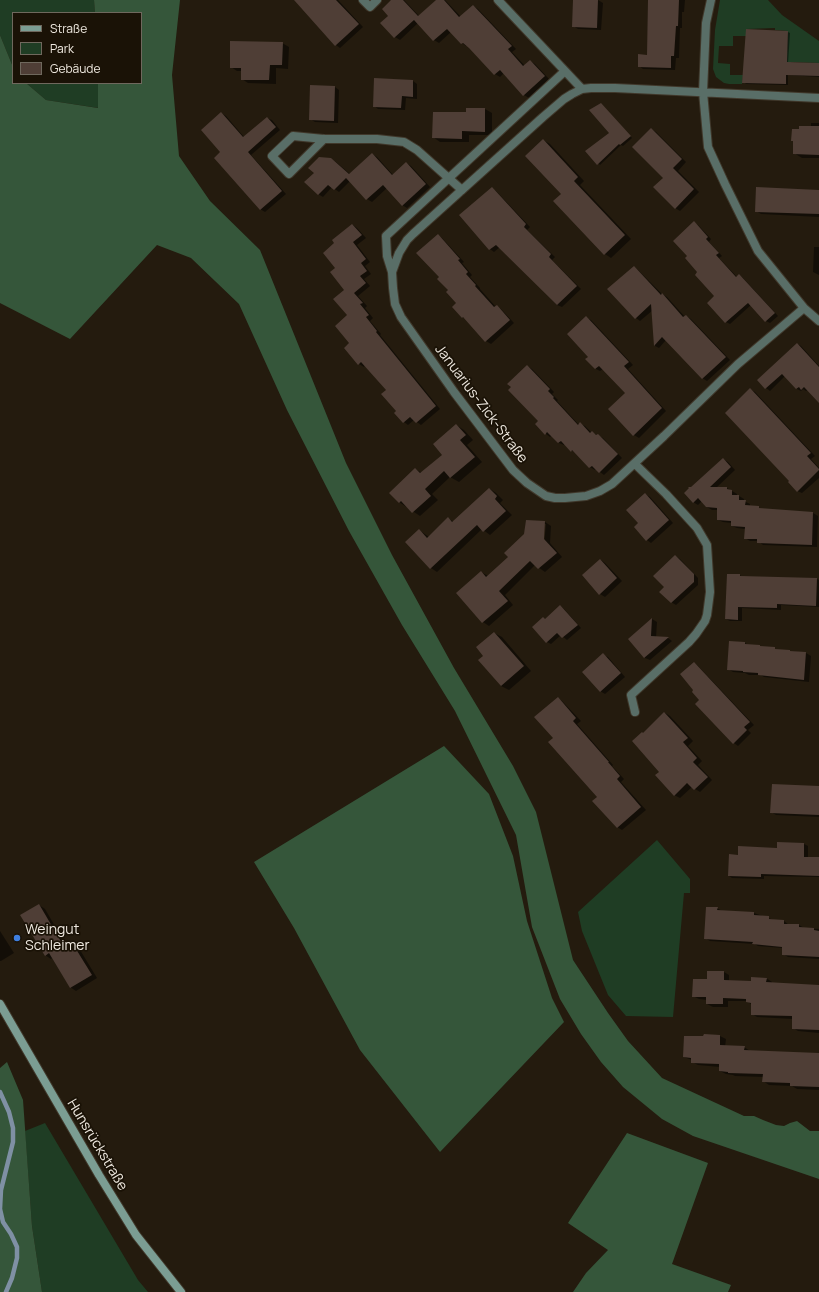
<!DOCTYPE html>
<meta charset="utf-8">
<style>
body{margin:0}
#map{position:relative;width:819px;height:1292px;overflow:hidden;background:#241b0e;font-family:Manrope,sans-serif}
canvas{display:block}
.legend{position:absolute;left:12px;top:12px;width:130px;height:72px;box-sizing:border-box;background:#1a1206;border:1px solid #6f685d;margin:0;padding:5px 7px;list-style:none;font-size:12px;color:#eee8df}
.legend li{display:flex;align-items:center;gap:8px;height:20px}
.legend b{width:20px;border:1px solid #6f685d}
</style>
<div id="map">
<canvas width="819" height="1292"></canvas>
<ul class="legend">
<li><b style="height:5px;background:#7b9d93"></b>Straße</li>
<li><b style="height:11px;background:#1f3d24"></b>Park</li>
<li><b style="height:11px;background:#4f3e36"></b>Gebäude</li>
</ul>
</div>
<script>
const c = document.querySelector('canvas').getContext('2d');
c.lineJoin = 'round';
function fill(path, color) { c.fillStyle = color; c.fill(path, 'evenodd'); }
const poly = rows => new Path2D(rows.map(r => 'M' + r).join(''));
function trace(path, color, width, dash) { c.strokeStyle = color; c.lineWidth = width; c.lineCap = dash ? 'butt' : 'round'; c.setLineDash(dash || []); c.stroke(path); }
function drawText(font, color, halo, rows, align = 'center') {
  c.font = font + ' Manrope,sans-serif'; c.lineWidth = 3.5; c.setLineDash([]); c.textBaseline = 'middle'; c.strokeStyle = halo; c.fillStyle = color; for (const [text, x, y, turn = 0] of rows) {
    c.save(); c.translate(x, y); c.rotate((+turn || 0) * Math.PI / 180); c.textAlign = isNaN(turn) ? turn : align; if (halo) c.strokeText(text, 0, 0); c.fillText(text, 0, 0); c.restore();
  }
}
const green = poly([
 [0,0,94,0,95,13,13,13,13,67,0,35],
 [720,0,768,0,782,15,819,41,819,63,791,62,790,75,786,74,788,31,775,30,775,28,746,29,746,36,733,36,733,46,719,46,718,63,730,64,730,75,743,75,742,84,729,84,724,83,716,77,713,69,715,30],
 [26,83,98,83,99,108,46,100],
 [657,840,690,879,690,893,684,893,673,1017,626,1016,608,995,582,931,578,912],
 [45,1123,138,1280,148,1292,42,1292,32,1226,25,1131]
]);
const forest = poly([
 [94,0,180,0,172,75,179,156,210,201,260,250,346,463,392,555,454,668,513,766,536,812,573,960,608,1013,628,1041,662,1078,744,1116,754,1116,763,1120,776,1125,784,1126,790,1123,797,1121,810,1131,819,1131,819,1179,693,1136,662,1119,623,1087,601,1062,581,1034,560,999,532,927,516,835,455,711,402,625,349,531,287,410,239,304,191,258,157,245,70,339,0,303,0,35,13,67,13,83,26,83,46,100,98,108,98,83,141,83,141,13,95,13],
 [444,746,489,794,513,856,527,921,552,998,564,1022,440,1152,360,1050,294,928,254,862],
 [7,1062,23,1100,32,1226,42,1292,0,1292,0,1068],
 [627,1133,708,1163,672,1264,731,1285,728,1292,573,1292,586,1273,608,1250,568,1223]
]);
const shadow = poly([
 [295,0,338,0,363,27,340,48,336,45],
 [393,0,404,0,419,16,437,0,445,0,461,17,473,6,478,9,516,49,512,52,525,66,530,61,535,64,549,79,529,98,524,95,504,73,500,77,495,74,468,45,466,46,462,43,451,32,439,43,434,40,418,23,400,40,395,37,381,23,389,16],
 [574,0,598,0,603,3,601,30,578,29,573,26],
 [649,0,685,0,684,12,682,12,682,28,680,28,679,58,676,58,675,70,643,69,639,66,648,56],
 [788,32,790,33,788,63,819,64,819,77,788,75,788,85,746,84,744,82],
 [282,43,289,47,288,69,276,68,276,84,248,83,242,79,242,71,237,71,231,67],
 [375,79,413,81,417,84,417,99,406,98,405,110,378,109,374,106],
 [335,87,339,90,338,123,315,122,310,119],
 [603,106,632,138,623,146,621,145,600,165,587,151,611,133],
 [485,109,492,113,492,135,469,135,469,142,440,142,433,137,467,113],
 [221,113,226,116,244,137,267,118,272,120,280,130,251,155,286,194,265,212,260,209,222,152],
 [811,123,819,123,819,158,802,158,794,153,811,127],
 [651,129,656,132,686,162,678,171,699,192,680,211,675,208,664,178],
 [543,140,550,144,584,181,580,185,631,239,611,258,605,254,562,194],
 [372,154,377,157,393,175,406,163,411,166,430,187,407,208,402,205,387,188,372,202,367,199,350,181,339,192,332,187,323,197,318,194,331,159,336,162,350,174],
 [492,189,496,191,530,227,527,230,555,257,552,260,581,289,562,307,557,305,500,247,494,252,490,249],
 [819,191,819,217,761,214,756,211],
 [694,223,698,225,711,239,709,242,722,256,719,258,737,277,739,275,743,278,778,316,770,323,766,321,751,305,730,324,726,322,708,303,716,297,688,256],
 [353,225,357,228,366,238,357,245,370,262,365,266,371,274,364,279,370,286,358,296,367,306,365,308,373,318,370,321,381,334,380,335,440,409,421,425,414,420,408,425,404,422,387,391,365,365,364,367,359,364,351,344,345,290,337,268],
 [438,235,442,238,464,262,462,263,472,275,470,277,480,288,480,289,496,307,497,306,501,309,514,323,491,344,486,341,467,319,462,317,457,303,440,278],
 [814,247,819,247,819,275,813,272],
 [634,267,638,270,662,294,667,297,685,317,686,316,691,319,730,360,707,381,702,378,666,340,659,348,655,346,653,310,640,321,636,318],
 [586,318,591,320,633,365,628,369,666,411,639,438,634,435,626,393,603,369,600,371,596,369,587,359,590,357],
 [797,344,801,346,819,366,819,401,808,390,806,391,803,389,801,391,797,389,785,376,770,391,766,388,758,380],
 [527,366,532,369,554,392,552,394,558,400,557,401,579,425,580,424,585,426,592,433,593,433,603,438,622,458,604,475,596,469,595,470,590,467,565,444,564,445,559,443,552,435,550,437,546,434,540,421],
 [751,390,755,392,815,456,811,459,819,468,819,478,802,493,797,491,790,481],
 [456,425,464,430,473,440,467,445,482,462,459,482,450,477,432,494,438,500,420,516,399,502,415,469,422,473,444,455],
 [723,459,728,462,735,470,716,488,727,488,737,494,737,496,739,496,744,499,744,501,750,504,750,506,758,507,763,510,813,513,818,516,817,547,763,545,758,541,750,541,745,538,745,529,737,528,732,526,732,523,723,522,718,520,718,510,712,510,707,507,702,501,698,505,693,502,691,488],
 [490,489,496,493,503,500,500,503,512,515,490,535,482,529,437,572,431,568,406,542,419,530,429,537,449,519,454,522],
 [645,494,650,497,673,523,651,543,647,540,640,523],
 [526,521,545,522,551,526,550,543,562,557,545,572,535,565,505,595,513,605,489,626,483,622,481,572,488,576,510,557,525,534],
 [544,524,546,524,544,544,542,544],
 [675,556,680,559,698,578,698,585,676,605,671,602,665,588],
 [601,560,605,563,622,581,605,597,600,594],
 [740,575,742,577,817,579,819,580,819,607,781,605,781,610,742,608,742,621,730,621,726,619],
 [560,606,564,609,581,628,567,640,561,635,551,644,547,642,545,620],
 [652,619,657,622,656,638,668,638,672,641,650,660,645,658,629,639],
 [494,633,502,637,531,671,509,690,501,686,485,656],
 [745,643,748,645,762,648,806,653,811,656,809,682,764,677,761,675,749,675,745,673,733,672,728,669],
 [603,655,608,657,625,677,605,694,600,691],
 [694,663,698,666,754,725,748,730,751,733,738,746,734,743],
 [558,698,562,701,581,721,577,724,613,765,612,766,624,779,621,782,646,810,622,830,617,827,598,797,554,739],
 [665,713,670,716,693,741,688,746,702,761,698,765,712,780,700,792,692,787,680,798,674,795,660,772,643,734],
 [819,787,819,817,776,815,771,812],
 [778,843,804,844,808,846,808,858,819,858,819,877,764,876,764,879,732,878,729,876,738,856,778,849],
 [39,905,45,909,66,945,71,942,77,945,97,978,76,991,70,987,52,958,51,959,45,955],
 [717,908,722,911,754,913,774,920,784,921,789,925,799,925,804,928,819,929,819,959,788,957,783,954,783,948,758,946,755,944,710,941,705,938],
 [0,931,14,953,1,961,0,961],
 [724,972,729,975,729,981,752,982,766,978,772,982,772,983,819,986,819,1033,798,1031,793,1028,793,1019,757,1017,752,1014,752,1005,747,1001,728,1001,728,1007,713,1007,707,1004,707,1000,699,999,693,996,708,980],
 [720,1036,726,1039,725,1047,744,1047,750,1051,819,1054,819,1090,797,1089,792,1086,769,1085,763,1081,764,1077,735,1076,733,1075,726,1074,720,1071,720,1067,698,1065,692,1062,692,1060,684,1057]
]);
const stream = poly([
 [0,1092,9,1112,13,1128,13,1142,1,1190,0,1209],
 [0,1209,3,1222,11,1234,17,1247,17,1258,12,1278,6,1292]
]);
const building = poly([
 [294,0,336,0,359,24,335,46],
 [391,0,403,0,418,16,436,0,444,0,459,17,473,5,512,46,508,49,523,66,530,60,545,76,523,96,500,70,494,75,469,48,463,43,461,44,447,29,433,41,414,20,394,38,380,23,388,16,382,9],
 [573,0,598,0,597,28,572,27],
 [648,0,679,0,678,26,676,26,674,56,671,56,671,68,638,67,638,54,647,55],
 [746,29,788,31,787,62,819,63,819,76,786,75,786,84,742,83],
 [230,41,283,42,282,65,270,65,269,80,241,80,241,68,230,68],
 [374,78,413,80,413,97,402,96,401,108,373,107],
 [310,85,335,86,334,121,309,120],
 [601,103,631,136,620,145,619,144,597,165,585,151,609,133,589,110],
 [466,108,485,108,485,132,462,131,462,139,432,138,433,112,466,112],
 [221,112,243,137,267,117,276,127,248,152,282,191,260,210,214,158,220,152,201,130],
 [799,126,819,126,819,155,793,154,793,141,791,141,792,129,799,129],
 [651,128,682,159,673,168,694,189,675,209,653,187,663,178,632,147],
 [543,139,578,177,574,181,625,235,604,255,553,201,561,194,525,156],
 [372,153,392,175,406,162,426,184,402,206,383,185,366,200,346,178,334,190,328,185,318,195,304,182,314,173,308,168,319,157,331,158,349,174],
 [492,187,526,224,524,227,551,254,549,257,577,286,557,305,496,245,489,250,459,215],
 [756,187,819,190,819,214,755,212],
 [694,221,708,237,706,239,719,253,716,255,736,277,739,274,775,313,765,322,748,303,725,323,707,303,714,296,695,275,697,272,685,258,687,256,673,241],
 [352,224,362,235,353,242,366,259,361,263,367,271,360,276,366,283,354,293,363,303,360,304,369,315,366,317,377,331,376,332,436,406,416,423,410,417,403,423,394,413,396,411,381,394,386,390,361,362,358,365,344,348,349,343,335,326,347,315,333,299,344,290,330,272,335,268,323,253,334,243,332,240],
 [438,234,460,259,458,260,468,272,466,274,476,285,475,286,494,307,497,305,510,320,485,342,463,317,462,318,452,307,456,303,446,292,448,290,437,279,439,277,416,253],
 [634,266,661,295,662,293,683,317,686,315,726,357,702,379,662,337,654,346,651,304,635,319,607,289],
 [586,316,629,362,624,366,662,408,633,436,608,409,625,393,599,366,595,369,585,359,588,357,567,334],
 [797,343,819,367,819,403,804,387,801,390,799,387,796,389,782,374,765,389,757,380],
 [527,365,550,389,548,391,554,397,553,398,578,425,580,422,590,433,592,431,596,435,598,434,618,454,599,473,592,466,589,468,572,450,571,452,561,441,558,443,547,432,545,435,535,424,538,421,508,390,511,387,507,384],
 [750,388,811,453,807,456,819,469,819,470,797,492,788,482,789,481,725,413],
 [456,424,466,435,460,440,475,457,450,478,444,471,425,489,431,496,412,513,401,501,399,503,389,493,415,468,420,473,442,455,433,444],
 [723,458,731,467,710,487,727,487,727,489,732,490,732,495,739,495,739,500,746,500,745,505,759,506,759,508,813,512,812,545,757,543,757,539,744,539,745,527,731,526,731,521,717,520,717,508,706,507,698,498,693,503,684,493,689,488,688,487,691,487],
 [489,488,497,496,495,499,506,511,483,532,477,525,430,569,405,542,419,529,427,538,448,517,452,522],
 [645,493,669,520,646,541,634,527,638,523,626,510],
 [526,520,545,521,544,539,557,553,538,569,530,561,499,591,508,601,482,623,456,593,481,571,486,577,508,557,504,553,524,534],
 [675,555,694,574,694,582,671,603,659,592,664,587,653,576],
 [600,559,617,578,599,595,582,575],
 [727,574,740,574,740,576,817,578,816,606,777,604,777,608,738,607,738,620,725,619],
 [560,605,578,625,562,638,557,633,546,643,532,627,543,617,545,619],
 [652,618,651,636,669,637,644,658,628,639],
 [494,632,524,666,501,686,478,660,483,656,476,647],
 [729,641,745,642,745,644,760,645,760,646,775,647,775,649,790,650,790,651,806,652,804,680,758,675,758,673,743,672,743,671,727,670],
 [603,653,621,673,600,692,582,672],
 [694,662,750,722,744,727,747,730,733,744,695,704,699,700,692,692,693,690,680,674],
 [558,697,576,718,573,721,609,762,608,762,620,776,617,779,641,807,617,828,592,801,597,797,548,742,553,738,534,717],
 [664,712,688,738,683,742,697,758,693,762,708,777,694,790,687,783,674,796,655,775,659,772,632,741,642,732,643,733],
 [772,784,819,786,819,815,770,813],
 [777,842,804,843,804,857,819,857,819,876,761,874,761,877,728,876,729,854,738,855,738,846,777,848],
 [39,904,63,945,71,941,92,975,70,988,49,953,45,956,20,915],
 [706,907,718,907,717,910,754,912,754,915,769,916,769,919,784,920,784,924,799,924,799,927,814,928,814,930,819,931,819,957,782,955,782,947,752,944,753,942,704,939],
 [707,971,724,971,724,980,751,981,751,977,767,978,766,982,819,985,819,1030,792,1029,792,1016,751,1015,751,1003,746,1002,746,999,723,998,723,1004,706,1004,706,997,692,997,693,979,707,979],
 [704,1034,720,1035,720,1045,745,1046,744,1050,819,1053,819,1087,790,1086,790,1083,762,1082,763,1074,728,1073,728,1072,719,1071,719,1064,691,1063,691,1058,683,1057,684,1036,703,1036]
]);
const minor = poly([
 [363,0,370,7,377,0],
 [498,0,582,89],
 [711,0,706,23,703,92,708,147,725,184,758,251,804,308,819,321],
 [324,139,289,174,272,156,293,136,324,139,377,139,404,142,417,150,462,190],
 [392,272,387,256,386,236,565,71],
 [804,308,738,364,664,436,612,484,600,491,586,496,565,498,555,498,546,496,527,483,513,470,454,392,401,317,395,304,393,288,392,272,399,253,407,240,413,234,543,117,564,99,572,94,582,89,591,88,615,88,819,98],
 [635,464,666,494,697,528,707,545,710,592,707,615,705,621,696,634,689,642,631,695,635,712]
]);
const secondary = poly([
 [0,1004,99,1175,136,1235,181,1292]
]);
const markers = [
 [17,938,4,"#3f7fe0"]
];
const streetNames = [
 ["Januarius-Zick-Straße",481,404,53],
 ["Hunsrückstraße",97,1145,59]
];
const poiNames = [
 ["Weingut",25,930],
 ["Schleimer",25,946]
];
fill(green, '#1f3d24');
fill(forest, '#35563a');
fill(shadow, '#0007');
trace(stream, '#7f90a4', 4.5);
fill(building, '#4f3e36');
trace(minor, '#40382b', 10);
trace(secondary, '#40382b', 10);
trace(minor, '#596e67', 8);
trace(secondary, '#7b9d93', 8);
for (const [x, y, r, color] of markers) { const dot = new Path2D(); dot.arc(x, y, r, 0, 2 * Math.PI); c.fillStyle = color; c.fill(dot); trace(dot, '#1a1206', 1.5); }
drawText('14px', '#eee8df', '#1a1206', streetNames);
drawText('14px', '#eee8df', '#1a1206', poiNames, 'left');
</script>
